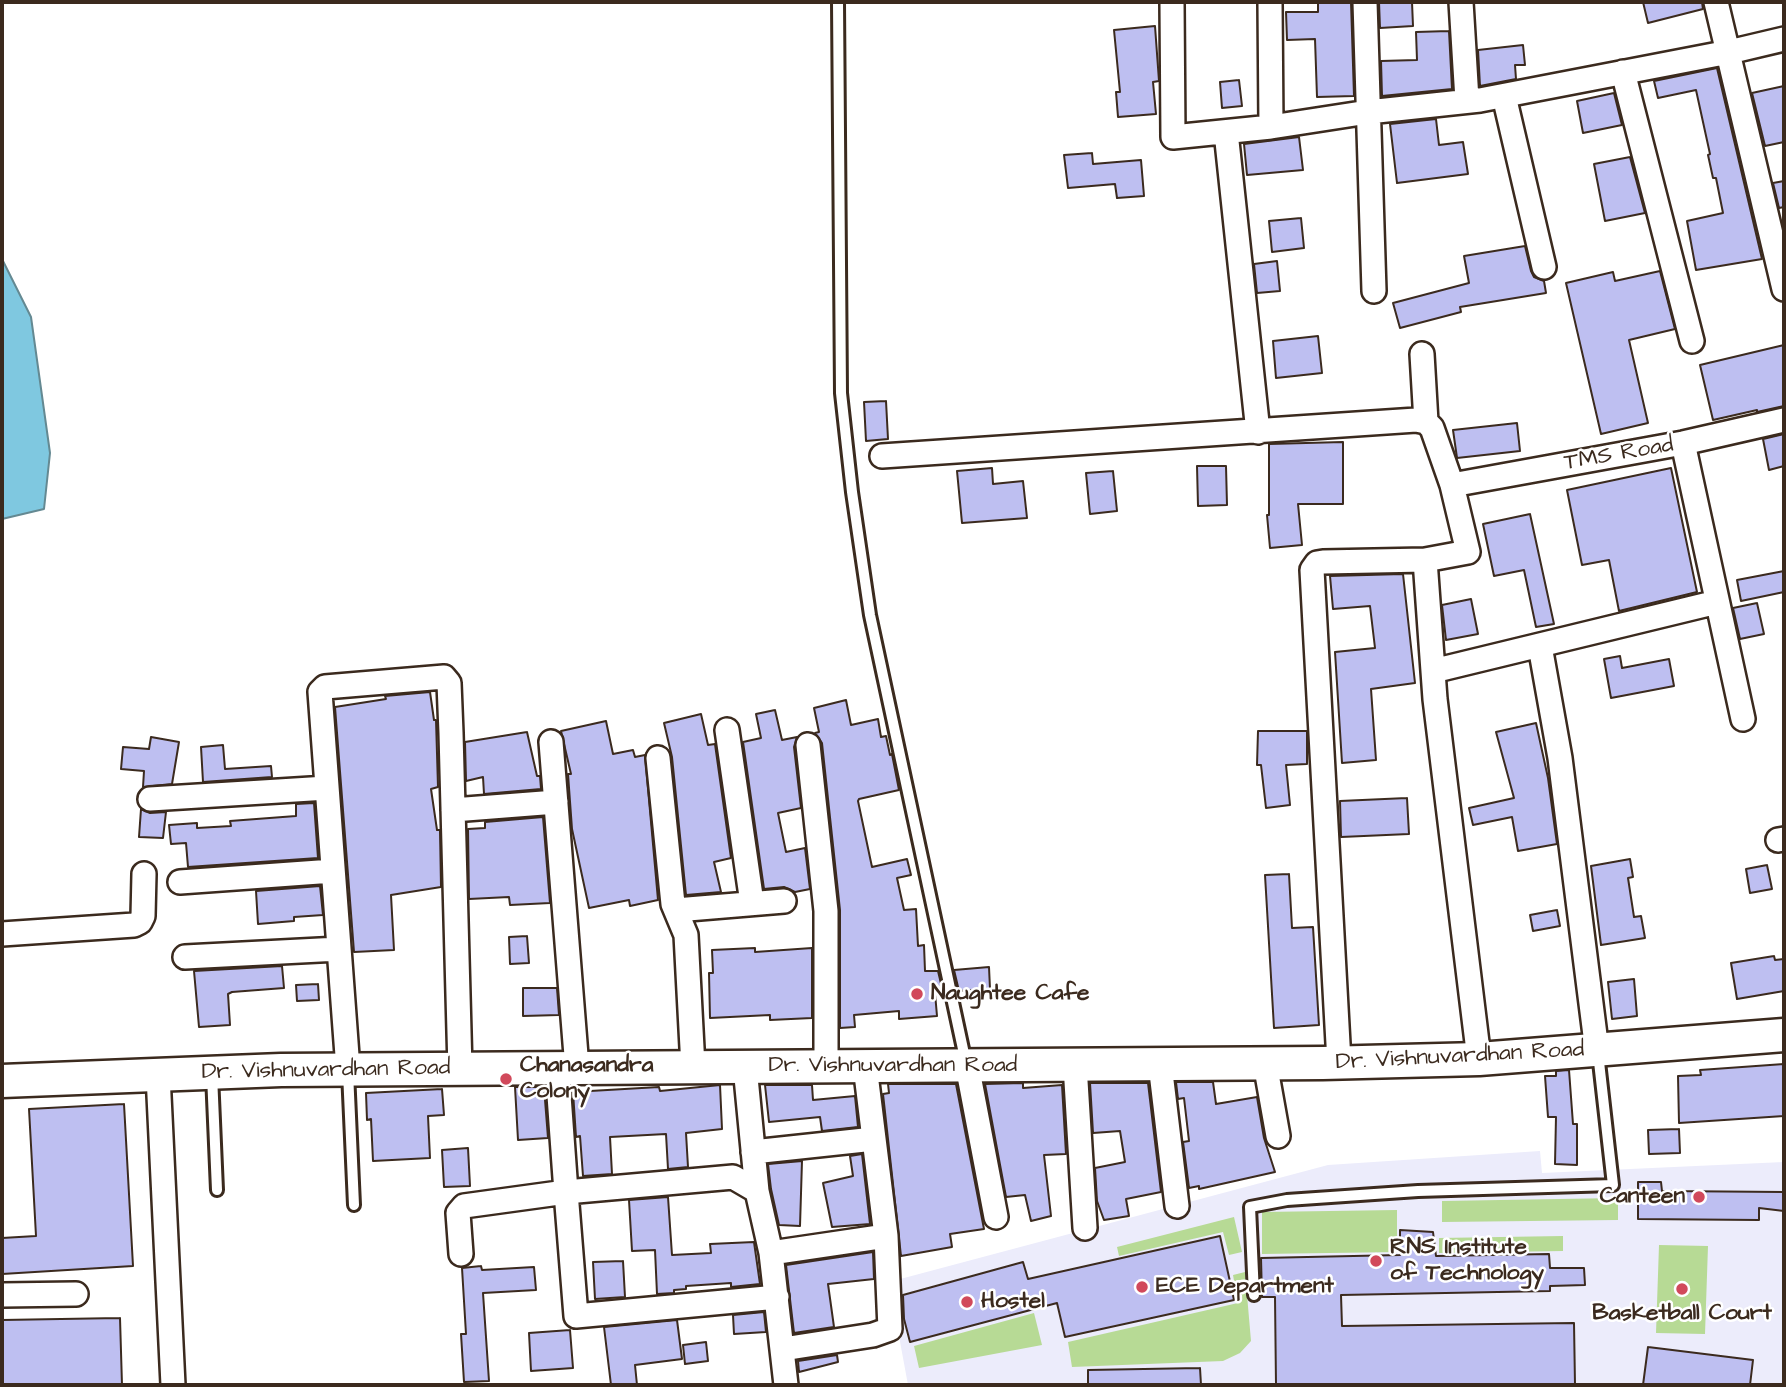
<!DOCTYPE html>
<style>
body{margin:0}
#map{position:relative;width:1786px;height:1387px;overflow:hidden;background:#fff;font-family:"Architects Daughter",sans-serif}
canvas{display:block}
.frame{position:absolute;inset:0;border:4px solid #3b2a1e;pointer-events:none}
</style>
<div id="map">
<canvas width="1786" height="1387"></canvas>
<div class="frame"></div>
</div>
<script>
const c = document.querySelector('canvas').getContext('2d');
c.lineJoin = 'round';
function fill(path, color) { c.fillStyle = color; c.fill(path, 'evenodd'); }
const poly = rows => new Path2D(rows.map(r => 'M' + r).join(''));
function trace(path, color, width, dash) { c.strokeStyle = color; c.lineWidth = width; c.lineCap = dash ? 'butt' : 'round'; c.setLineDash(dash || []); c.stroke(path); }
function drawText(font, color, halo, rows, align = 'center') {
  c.font = font + ' "Architects Daughter",sans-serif'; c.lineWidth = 5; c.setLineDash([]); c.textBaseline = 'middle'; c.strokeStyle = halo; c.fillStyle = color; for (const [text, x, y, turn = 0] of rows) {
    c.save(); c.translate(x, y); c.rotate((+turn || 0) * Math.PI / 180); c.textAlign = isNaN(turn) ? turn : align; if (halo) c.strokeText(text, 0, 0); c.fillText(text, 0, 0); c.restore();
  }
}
const built = poly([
 [1540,1151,1542,1173,1784,1162,1784,1385,908,1385,889,1282,1328,1165]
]);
const green = poly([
 [1618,1198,1618,1220,1442,1222,1442,1201],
 [1397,1210,1397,1252,1262,1254,1262,1212],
 [1234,1217,1242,1252,1229,1255,1223,1232,1119,1256,1117,1247],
 [1563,1236,1563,1251,1439,1253,1439,1238],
 [1659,1245,1708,1246,1705,1334,1656,1333],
 [1245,1272,1251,1341,1240,1353,1223,1361,1072,1367,1068,1342,1238,1303,1233,1275],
 [1034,1313,1042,1345,919,1368,914,1346]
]);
const water = poly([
 [2,259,31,317,50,453,44,509,2,519,2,259]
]);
const building = poly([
 [1318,2,1351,2,1354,96,1317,97,1315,39,1287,40,1286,12,1318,12,1318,2],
 [1379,2,1412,2,1413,26,1380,28,1379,2],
 [1643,2,1702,2,1703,9,1648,23,1643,2],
 [1155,26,1159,81,1153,82,1156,114,1118,117,1116,92,1120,92,1114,30,1155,26],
 [1449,31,1452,89,1382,96,1381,61,1417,60,1416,32,1449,31],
 [1523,45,1525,65,1515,65,1516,79,1480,86,1478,50,1523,45],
 [1717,68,1762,259,1696,270,1687,221,1723,213,1716,178,1713,178,1708,155,1710,154,1696,90,1658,98,1654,81,1717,68],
 [1239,80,1242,106,1222,108,1220,82,1239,80],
 [1784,86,1784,142,1765,146,1752,93,1784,86],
 [1614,93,1622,125,1583,133,1577,101,1614,93],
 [1436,119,1439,145,1463,142,1468,174,1397,183,1390,124,1436,119],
 [1299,137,1303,170,1247,175,1244,144,1299,137],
 [1092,153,1093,164,1141,160,1144,196,1117,198,1115,184,1068,188,1064,155,1092,153],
 [1630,157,1645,213,1605,221,1594,164,1630,157],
 [1784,181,1784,207,1779,208,1773,183,1784,181],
 [1301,218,1304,248,1272,252,1269,221,1301,218],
 [1525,246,1531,271,1534,277,1544,281,1546,293,1460,307,1461,312,1400,328,1393,303,1469,283,1464,256,1525,246],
 [1277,261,1280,291,1257,293,1254,264,1277,261],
 [1660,271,1675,329,1629,340,1648,423,1601,434,1566,283,1613,272,1615,281,1660,271],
 [1318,336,1322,373,1276,378,1273,341,1318,336],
 [1784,345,1784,406,1757,412,1757,410,1713,420,1700,365,1784,345],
 [886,401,888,439,866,441,864,402,886,401],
 [1517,423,1520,451,1457,458,1453,430,1517,423],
 [1784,434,1784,466,1769,470,1763,439,1784,434],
 [1343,442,1343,504,1298,504,1302,545,1270,548,1267,515,1269,515,1269,444,1343,442],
 [1197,466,1226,466,1227,505,1198,506,1197,466],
 [992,468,993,484,1023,481,1027,518,962,523,957,471,992,468],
 [1671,468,1697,592,1619,611,1609,560,1582,565,1567,490,1671,468],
 [1113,471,1117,511,1090,514,1086,473,1113,471],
 [1530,514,1554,624,1536,627,1524,570,1494,576,1483,524,1530,514],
 [1784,571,1784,592,1741,601,1737,580,1784,571],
 [1403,574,1415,683,1371,689,1376,760,1342,763,1335,652,1375,648,1370,606,1333,609,1330,576,1403,574],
 [1471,599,1478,634,1446,640,1442,605,1471,599],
 [1757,603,1764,634,1740,639,1733,608,1757,603],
 [1620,656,1622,668,1669,659,1674,686,1611,698,1604,659,1620,656],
 [430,692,434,720,436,720,438,787,431,789,437,830,440,830,441,887,391,895,394,950,354,952,335,707,386,699,385,696,430,692],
 [846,700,851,725,878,719,881,737,886,736,890,755,892,754,899,790,859,799,858,801,872,867,907,859,911,875,897,878,904,910,916,909,918,946,924,945,925,971,938,971,943,992,935,993,937,1016,899,1019,899,1011,854,1015,855,1027,840,1028,840,910,822,743,815,733,819,732,814,708,846,700],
 [775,710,782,740,797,737,794,747,801,808,778,813,786,852,805,848,810,889,795,892,784,887,764,889,743,742,761,738,756,714,775,710],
 [701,714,708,745,715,744,731,858,714,862,721,892,686,895,672,757,664,723,701,714],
 [606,721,613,754,633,750,635,757,645,755,658,900,630,906,629,900,589,908,572,829,568,774,571,774,561,731,606,721],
 [1536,723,1548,778,1557,844,1518,851,1512,817,1473,825,1469,808,1514,798,1496,732,1536,723],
 [1258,731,1307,731,1307,764,1286,765,1290,805,1266,808,1261,765,1257,765,1258,731],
 [527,732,537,776,540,776,541,789,484,794,483,777,466,781,465,742,527,732],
 [151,737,179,742,172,784,143,787,144,771,121,769,123,747,149,749,151,737],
 [223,745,225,769,271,766,272,777,203,782,201,747,223,745],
 [1407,798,1409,834,1341,837,1340,801,1407,798],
 [314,803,318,858,188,867,186,843,171,844,169,825,197,823,197,828,231,826,230,821,296,816,296,804,314,803],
 [141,809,150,813,166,812,163,838,139,837,141,809],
 [543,817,550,903,510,905,509,897,469,899,468,829,485,828,485,822,543,817],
 [1630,859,1633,877,1628,878,1634,917,1641,916,1645,938,1601,945,1591,866,1630,859],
 [1767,865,1772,889,1750,893,1746,869,1767,865],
 [1289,874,1292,928,1313,927,1319,1025,1274,1028,1265,875,1289,874],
 [320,886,323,915,294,917,294,921,258,924,256,891,320,886],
 [1557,910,1560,926,1533,931,1530,915,1557,910],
 [527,936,529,963,510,964,509,937,527,936],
 [755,948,755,952,812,948,812,1018,770,1020,770,1015,710,1018,709,973,713,973,712,950,755,948],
 [1774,956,1775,960,1784,959,1784,991,1737,999,1731,963,1774,956],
 [282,966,284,988,232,992,228,994,230,1025,199,1027,194,971,282,966],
 [989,967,990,989,959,991,954,970,989,967],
 [1634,979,1637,1016,1612,1019,1608,982,1634,979],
 [318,984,319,1000,297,1001,296,985,318,984],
 [523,988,557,988,559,1015,523,1016,523,988],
 [1784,1064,1784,1116,1679,1123,1678,1076,1701,1075,1700,1070,1784,1064],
 [1569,1070,1573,1124,1577,1124,1577,1165,1555,1164,1556,1117,1548,1117,1545,1076,1556,1076,1556,1071,1569,1070],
 [1176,1082,1213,1082,1216,1104,1257,1097,1264,1138,1275,1172,1199,1189,1199,1186,1189,1188,1183,1142,1189,1141,1184,1098,1178,1099,1176,1082],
 [1023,1083,1023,1088,1062,1085,1066,1154,1044,1155,1051,1216,1031,1221,1025,1195,1006,1197,985,1084,1023,1083],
 [1090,1083,1148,1083,1161,1192,1126,1199,1129,1216,1104,1220,1097,1201,1095,1168,1125,1162,1120,1131,1093,1133,1090,1083],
 [888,1084,956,1084,984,1229,950,1234,952,1247,901,1256,883,1094,889,1093,888,1084],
 [720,1085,722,1129,686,1133,688,1167,668,1169,666,1134,610,1137,612,1174,583,1176,580,1136,576,1137,573,1092,659,1087,660,1091,720,1085],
 [765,1085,812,1085,813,1100,855,1096,858,1127,822,1131,820,1117,769,1122,765,1085],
 [515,1087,544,1087,548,1138,518,1140,515,1087],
 [442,1089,444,1115,428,1116,430,1158,373,1161,371,1119,367,1120,366,1093,442,1089],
 [124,1104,133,1266,2,1274,2,1238,36,1236,29,1109,124,1104],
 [1679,1129,1680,1153,1649,1154,1648,1130,1679,1129],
 [468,1148,470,1186,444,1187,442,1150,468,1148],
 [862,1154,870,1224,832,1227,823,1183,853,1176,850,1156,862,1154],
 [802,1161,800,1226,779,1225,771,1189,768,1164,802,1161],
 [1638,1182,1661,1182,1662,1191,1784,1192,1784,1211,1759,1208,1759,1220,1638,1219,1638,1182],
 [668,1197,672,1255,711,1253,710,1244,754,1242,760,1284,731,1287,731,1283,686,1286,686,1289,674,1290,674,1293,657,1294,655,1250,632,1251,629,1200,668,1197],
 [1400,1230,1433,1232,1436,1256,1549,1254,1550,1268,1584,1268,1585,1285,1550,1286,1550,1291,1341,1295,1342,1326,1574,1323,1575,1385,1276,1385,1275,1297,1262,1297,1261,1258,1400,1255,1400,1230],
 [1220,1236,1234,1300,1065,1337,1057,1303,910,1342,904,1319,903,1295,1023,1262,1028,1279,1220,1236],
 [873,1252,874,1279,828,1284,834,1327,794,1333,786,1265,873,1252],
 [623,1261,625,1297,595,1299,593,1262,623,1261],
 [481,1266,482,1270,534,1267,536,1290,483,1293,489,1381,464,1382,461,1334,466,1334,462,1268,481,1266],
 [764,1312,766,1332,734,1334,733,1315,764,1312],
 [120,1318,122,1385,2,1385,2,1320,120,1318],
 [677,1320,682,1359,635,1365,637,1385,611,1385,604,1327,677,1320],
 [570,1330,573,1368,531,1371,529,1333,570,1330],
 [706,1342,708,1361,685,1364,683,1345,706,1342],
 [1648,1347,1753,1360,1750,1385,1643,1385,1648,1347],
 [837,1355,838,1362,799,1372,798,1361,837,1355],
 [1200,1368,1201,1385,1088,1385,1088,1370,1200,1368]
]);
const lane = poly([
 [838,2,841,393,852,492,870,615,966,1063],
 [348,1072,354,1205],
 [212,1075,217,1190],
 [1254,1295,1250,1207,1287,1200,1418,1191,1613,1185,1598,1053]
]);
const street = poly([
 [1172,2,1173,137,1271,127,1368,112,1480,100,1729,52,1784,39],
 [1270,2,1271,127],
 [1365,2,1374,291],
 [1461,2,1467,100],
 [1716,2,1784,289],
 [1623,72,1692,341],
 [1504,96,1544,267],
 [1226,132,1258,432],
 [1422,354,1426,422],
 [1683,443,1743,719],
 [882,456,1416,420,1426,422,1432,428,1452,485,1468,552,1425,560,1323,562,1317,563,1312,570,1339,1062],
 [1452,485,1683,443,1784,420],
 [1425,560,1435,699,1479,1059],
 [1540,646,1560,758,1597,1051],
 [1433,671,1717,602],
 [727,730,752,903],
 [551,742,577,1068],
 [808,745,826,911,826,1066],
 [658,758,673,904,686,935,693,1067],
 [150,799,327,788],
 [453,810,556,802],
 [1778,840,1784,839],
 [180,882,333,871],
 [676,910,784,901],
 [2,934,134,925,140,922,143,916,144,874],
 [185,957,339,949],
 [1265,1063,1278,1136],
 [1160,1064,1177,1206],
 [967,1065,996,1217],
 [1075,1065,1085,1228],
 [745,1067,757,1191],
 [557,1068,566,1192,733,1177,757,1191,771,1253,786,1385],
 [348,1069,320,692,325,687,444,677,449,683,451,733,460,1069],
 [158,1075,173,1385],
 [753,1152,874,1139],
 [771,1253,886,1236],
 [461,1254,458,1213,464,1206,566,1192,576,1316,777,1297],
 [2,1295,76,1294],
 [783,1349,873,1335,890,1329,886,1236,865,1066]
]);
const secondary = poly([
 [2,1081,281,1070,1323,1063,1479,1059,1784,1035]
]);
const markers = [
 [917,994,7,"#d1495b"],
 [506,1079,7,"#d1495b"],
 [1699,1197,7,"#d1495b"],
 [1376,1261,7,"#d1495b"],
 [1142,1287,7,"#d1495b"],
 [1682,1289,7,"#d1495b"],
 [967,1302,7,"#d1495b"]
];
const streetNames = [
 ["TMS Road",1619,455,-10],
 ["Dr. Vishnuvardhan Road",1460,1057,-3],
 ["Dr. Vishnuvardhan Road",893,1066],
 ["Dr. Vishnuvardhan Road",326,1071,-1]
];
const poiNames = [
 ["Naughtee Cafe",931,994],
 ["Chanasandra",520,1066],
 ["Colony",520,1092],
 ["Canteen",1685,1197,"right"],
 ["RNS Institute",1390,1248],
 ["of Technology",1390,1274],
 ["ECE Department",1156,1287],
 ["Hostel",981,1302],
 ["Basketball Court",1682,1314,"center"]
];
fill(built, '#ececfb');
fill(green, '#b7da95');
fill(water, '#7fc8e0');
trace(water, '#648992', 2);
fill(building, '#bebff1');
trace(building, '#3b2a1e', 2);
trace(lane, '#3b2a1e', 16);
trace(street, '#3b2a1e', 28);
trace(secondary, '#3b2a1e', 37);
trace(lane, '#fff', 10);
trace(street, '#fff', 23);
trace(secondary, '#fff', 32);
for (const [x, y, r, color] of markers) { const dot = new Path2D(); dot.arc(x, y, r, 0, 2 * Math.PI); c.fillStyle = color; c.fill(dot); trace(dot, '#fff', 2.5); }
drawText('23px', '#3b2a1e', '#fff', streetNames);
drawText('bold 23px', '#3b2a1e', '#fff', poiNames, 'left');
</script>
